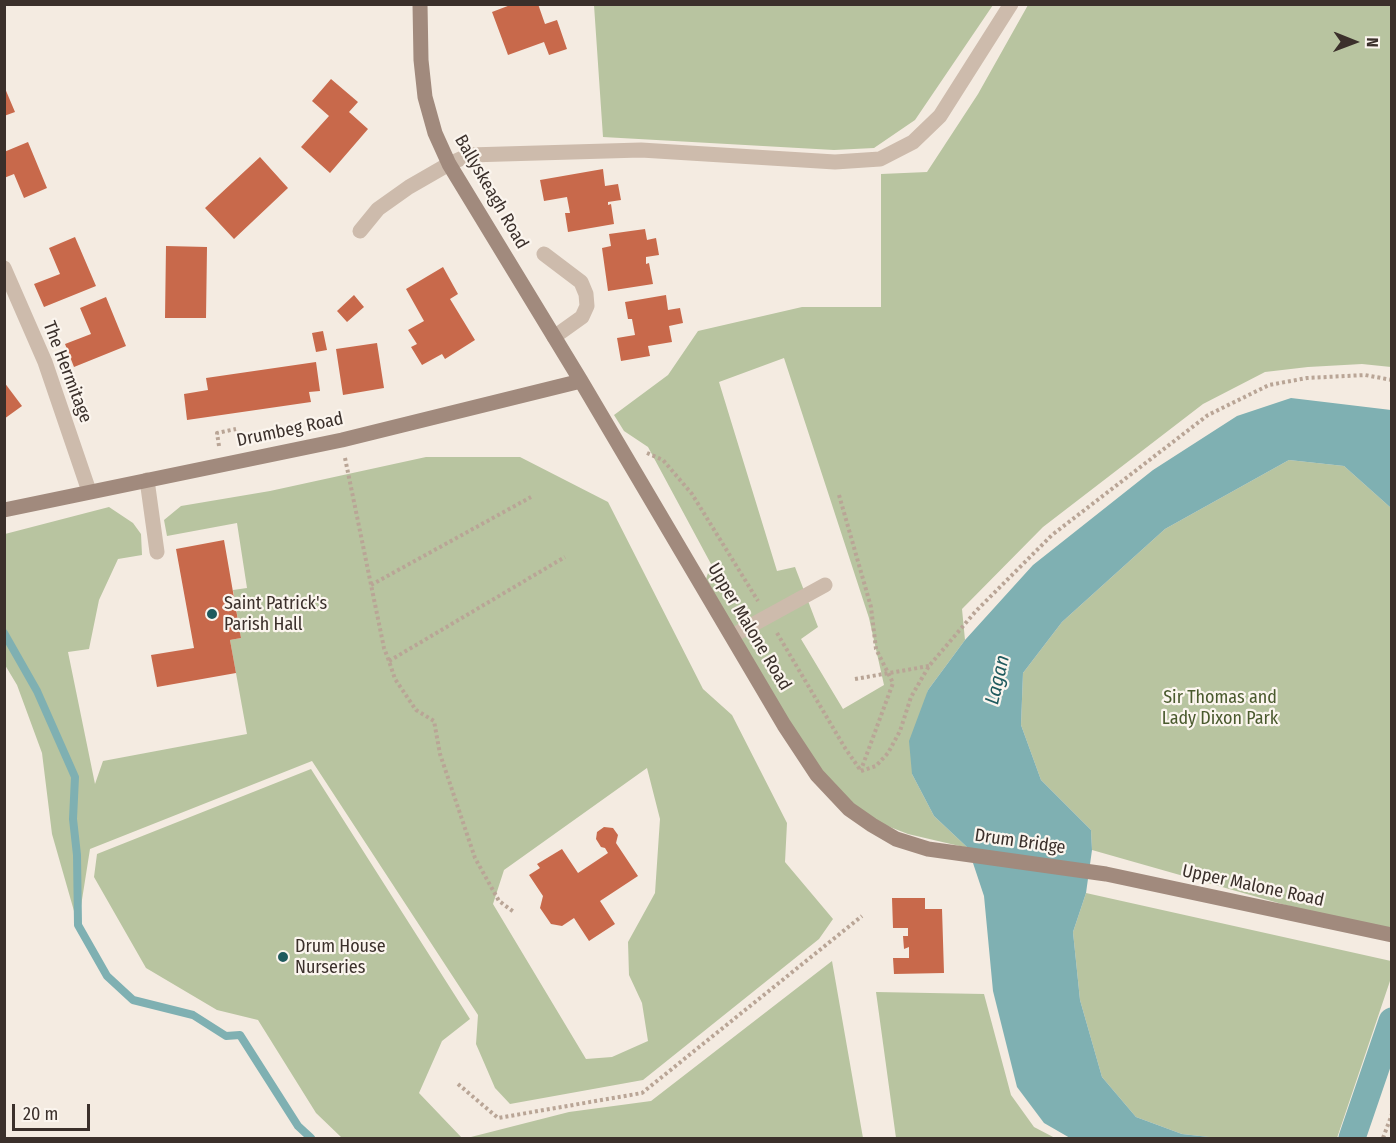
<!DOCTYPE html>
<style>
body{margin:0}
#map{position:relative;width:1396px;height:1143px;overflow:hidden;background:#f4ebe1;font-family:"Fira Sans Condensed",sans-serif}
canvas{display:block}
.frame{position:absolute;inset:0;border:6px solid #3b302b;pointer-events:none}
.north{position:absolute;left:1324px;top:12px;width:60px;height:60px;-webkit-text-stroke:4px #fbf5ee;paint-order:stroke;rotate:91deg;font-size:16px;font-weight:700;line-height:24px;text-align:center;color:#3b302b}
.north::after{content:'';display:block;margin:auto;width:21px;height:27px;background:#3b302b;clip-path:polygon(50% 0,100% 100%,50% 72%,0 100%)}
.scale{position:absolute;left:12px;top:1104px;width:78px;height:27px;box-sizing:border-box;border:3px solid #3b302b;border-top:0;padding-left:8px;font-size:18px;line-height:21px;white-space:nowrap;color:#3b302b;-webkit-text-stroke:4px #fbf5ee;paint-order:stroke}
</style>
<div id="map">
<canvas width="1396" height="1143"></canvas>
<div class="frame"></div>
<div class="north">N</div>
<div class="scale">20 m</div>
</div>
<script>
const c = document.querySelector('canvas').getContext('2d');
c.lineJoin = 'round';
function fill(path, color) { c.fillStyle = color; c.fill(path, 'evenodd'); }
const poly = rows => new Path2D(rows.map(r => 'M' + r).join(''));
function trace(path, color, width, dash) { c.strokeStyle = color; c.lineWidth = width; c.lineCap = dash ? 'butt' : 'round'; c.setLineDash(dash || []); c.stroke(path); }
function drawText(font, color, halo, rows, align = 'center') {
  c.font = font + ' "Fira Sans Condensed",sans-serif'; c.lineWidth = 4.5; c.setLineDash([]); c.textBaseline = 'middle'; c.strokeStyle = halo; c.fillStyle = color; for (const [text, x, y, turn = 0] of rows) {
    c.save(); c.translate(x, y); c.rotate((+turn || 0) * Math.PI / 180); c.textAlign = isNaN(turn) ? turn : align; if (halo) c.strokeText(text, 0, 0); c.fillText(text, 0, 0); c.restore();
  }
}
const green = poly([
 [594,5,594,4,993,5,915,120,874,148,834,150,603,137],
 [1028,5,1391,5,1391,367,1362,364,1308,367,1265,372,1203,404,1043,527,962,609,965,640,928,690,912,774,934,816,968,848,908,834,877,822,819,776,706,579,711,564,648,447,624,431,614,415,668,375,698,331,802,307,881,307,881,174,927,172,978,94],
 [784,358,869,618,884,685,843,709,801,639,818,627,795,567,777,571,719,382],
 [426,457,520,457,608,502,703,689,732,715,787,823,785,862,833,919,819,939,643,1080,510,1104,495,1088,476,1044,478,1015,312,761,90,849,78,925,52,834,42,753,17,685,5,665,5,534,109,507,133,523,141,534,142,555,118,559,99,600,89,649,68,652,95,784,103,761,247,734,230,640,241,638,233,590,247,588,237,523,167,536,164,520,181,506,270,491],
 [647,768,660,819,655,893,628,942,629,975,642,1003,648,1041,612,1057,586,1059,493,904,504,870],
 [1289,460,1344,466,1391,508,1391,935,1092,850,1091,830,1041,780,1021,725,1023,673,1062,622,1165,529],
 [311,769,470,1019,442,1041,419,1093,462,1138,342,1138,316,1113,258,1020,217,1010,146,968,94,877,97,854],
 [1086,893,1391,961,1391,978,1337,1138,1218,1138,1182,1134,1136,1117,1102,1077,1080,1000,1073,932],
 [832,961,863,1138,467,1138,569,1112,651,1101],
 [876,992,984,994,1011,1095,1034,1127,1055,1138,896,1138]
]);
const water = poly([
 [1291,398,1391,410,1391,508,1344,466,1289,460,1165,529,1062,622,1023,673,1021,725,1041,780,1091,830,1092,850,1086,893,1073,932,1080,1000,1102,1077,1136,1117,1182,1134,1218,1138,1070,1138,1044,1123,1017,1087,993,991,984,896,968,848,934,816,912,774,909,741,928,690,965,640,1033,565,1153,470,1237,416]
]);
const stream = poly([
 [4,633,37,691,75,777,73,819,77,855,78,925,107,976,133,1000,193,1015,226,1036,240,1035,298,1126,311,1138]
]);
const canal = poly([
 [1352,1138,1392,1021]
]);
const building = poly([
 [513,4,538,4,545,24,557,20,567,49,549,55,544,42,508,55,492,12],
 [331,79,358,102,349,112,368,129,330,173,301,147,329,116,312,101],
 [4,86,15,112,4,116],
 [28,142,47,188,24,198,14,174,4,178,4,152],
 [260,157,288,188,234,239,205,208],
 [603,169,605,186,618,184,621,200,608,202,608,205,611,204,614,224,568,232,565,213,570,213,567,197,544,201,540,180],
 [645,229,647,240,656,238,659,255,646,257,646,264,649,263,653,284,608,291,602,248,611,246,609,234],
 [75,237,96,286,44,307,34,284,60,274,49,248],
 [166,246,207,247,206,318,165,318],
 [443,267,458,294,450,299,475,340,445,359,442,354,422,365,411,347,417,344,408,330,424,321,406,289],
 [354,295,364,307,347,322,337,311],
 [666,295,668,310,680,308,683,323,669,326,672,342,648,346,650,356,621,361,617,338,635,335,632,319,628,319,625,302],
 [106,297,126,346,74,367,65,344,91,334,80,308],
 [323,331,327,350,316,352,312,333],
 [377,343,384,388,343,395,336,349],
 [316,362,320,391,309,392,311,402,187,420,184,394,208,390,206,378],
 [4,382,22,406,4,419],
 [224,540,241,638,230,640,236,673,157,687,151,655,194,648,176,549],
 [604,827,613,828,618,835,616,843,638,876,600,901,615,924,589,941,574,918,562,926,551,924,540,908,543,896,529,875,540,868,537,864,562,849,578,873,608,853,605,848,601,847,596,839,597,832],
 [892,898,925,898,925,909,942,909,944,973,894,974,893,958,909,958,909,947,904,949,903,936,908,936,908,928,893,928]
]);
const path = poly([
 [219,446,217,433,236,429],
 [647,453,663,460,692,494,758,601],
 [345,458,384,648,389,661,395,679,416,710,434,721,440,754,475,858,499,901,514,912],
 [839,495,871,607,876,649,893,683,861,770],
 [371,585,531,497],
 [777,633,845,748,861,771],
 [389,661,565,557],
 [855,679,929,666],
 [861,771,876,766,888,753,900,731,911,697,929,666,976,611,1052,535,1208,415,1269,385,1307,378,1365,375,1392,380],
 [458,1084,498,1118,642,1093,862,916],
 [1383,1138,1392,1114]
]);
const lane = poly([
 [360,231,378,209,409,187,449,164,469,155,641,150,835,162,880,159,913,142,940,116,1011,4],
 [147,480,157,552],
 [732,636,825,585]
]);
const street = poly([
 [544,254,581,282,586,294,587,306,582,317,554,337],
 [4,268,45,362,89,491]
]);
const secondary = poly([
 [420,4,421,60,425,97,435,133,449,164,581,381,784,725,817,775,849,809,872,825,896,839,928,849,1106,874,1392,935],
 [4,510,342,440,581,381]
]);
const markers = [
 [212,614,6,"#1f5a5e"],
 [283,957,6,"#1f5a5e"]
];
const streetNames = [
 ["Ballyskeagh Road",491,192,60],
 ["The Hermitage",67,372,69],
 ["Drumbeg Road",290,430,-12],
 ["Upper Malone Road",749,627,59],
 ["Drum Bridge",1020,842,8],
 ["Upper Malone Road",1253,886,12]
];
const poiNames = [
 ["Saint Patrick's",224,604],
 ["Parish Hall",224,625],
 ["Drum House",295,947],
 ["Nurseries",295,968]
];
const parkNames = [
 ["Sir Thomas and",1220,698],
 ["Lady Dixon Park",1220,719]
];
const waterNames = [
 ["Lagan",998,680,-77]
];
fill(green, '#b8c4a0');
fill(water, '#7fb0b2');
trace(stream, '#7fb0b2', 8);
trace(canal, '#7fb0b2', 27);
fill(building, '#c8694b');
trace(path, '#b9a596', 4, [3, 3]);
trace(lane, '#cdbbac', 15);
trace(street, '#cdbbac', 15);
trace(secondary, '#a18a7d', 15);
for (const [x, y, r, color] of markers) { const dot = new Path2D(); dot.arc(x, y, r, 0, 2 * Math.PI); c.fillStyle = color; c.fill(dot); trace(dot, '#fbf5ee', 2); }
drawText('18px', '#3b302b', '#fbf5ee', streetNames);
drawText('18px', '#3b302b', '#fbf5ee', poiNames, 'left');
drawText('18px', '#4a5a2e', '#fbf5ee', parkNames);
drawText('italic 20px', '#1f5a5e', '#fbf5ee', waterNames);
</script>
